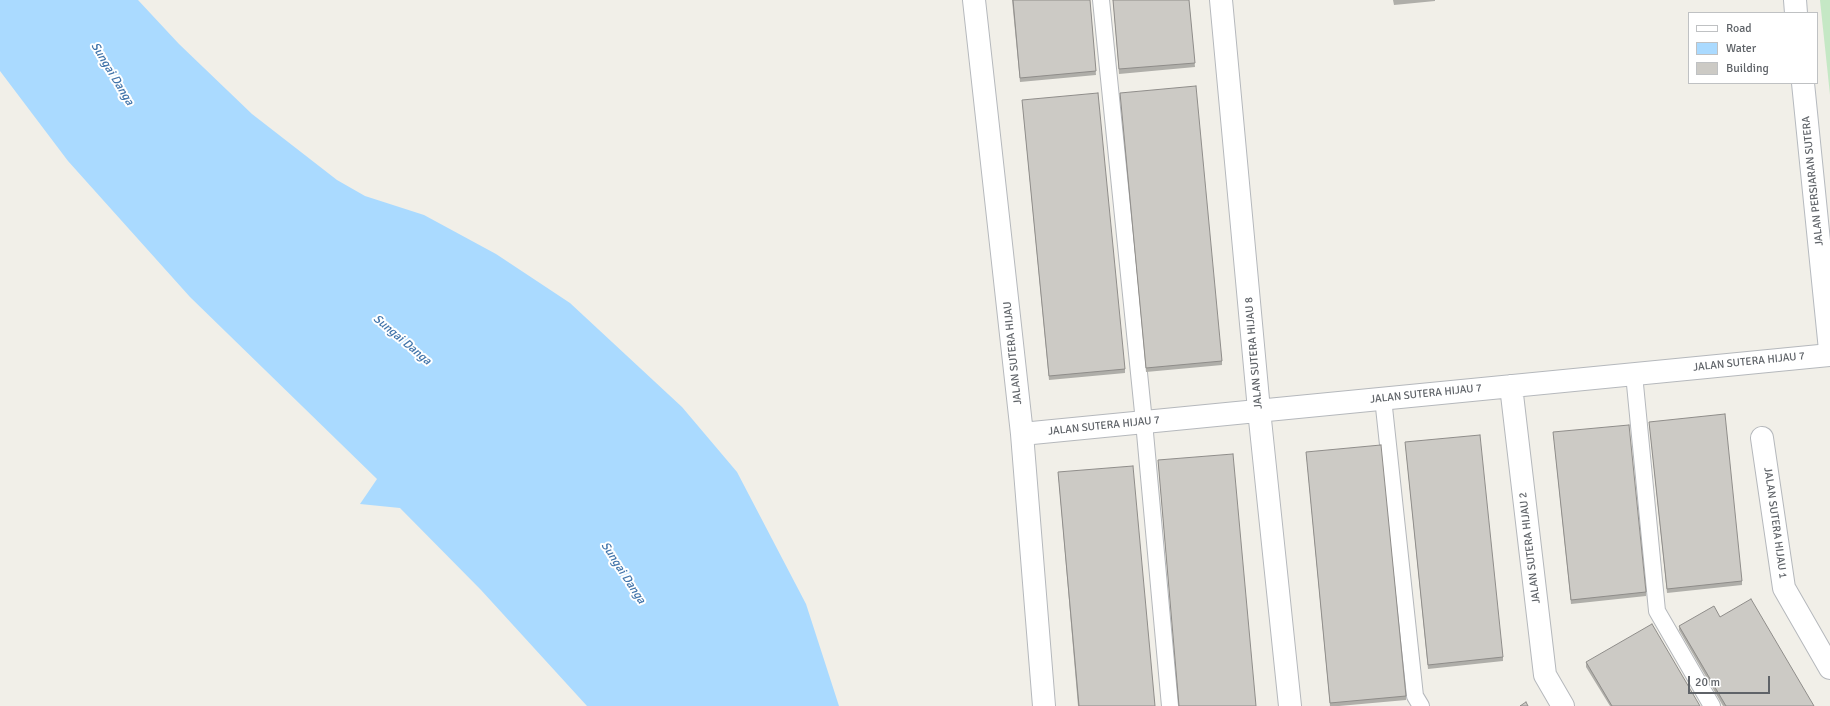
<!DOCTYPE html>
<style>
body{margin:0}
#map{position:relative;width:1830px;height:706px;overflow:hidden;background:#f1efe8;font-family:Signika,sans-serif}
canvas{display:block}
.legend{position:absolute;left:1688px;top:12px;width:130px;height:72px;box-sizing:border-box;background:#fff;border:1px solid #bfc1c3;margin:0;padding:5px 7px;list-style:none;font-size:12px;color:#5f6368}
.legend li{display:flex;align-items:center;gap:8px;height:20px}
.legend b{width:20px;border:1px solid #bfc1c3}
.scale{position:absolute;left:1688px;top:676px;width:82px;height:18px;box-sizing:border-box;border:2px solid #5f6368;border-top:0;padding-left:5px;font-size:12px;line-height:14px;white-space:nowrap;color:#5f6368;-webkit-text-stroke:3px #fff;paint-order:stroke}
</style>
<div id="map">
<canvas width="1830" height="706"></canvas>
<ul class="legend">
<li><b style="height:5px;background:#fff"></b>Road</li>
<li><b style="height:11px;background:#aadaff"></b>Water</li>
<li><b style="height:11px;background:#cccac5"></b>Building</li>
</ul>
<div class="scale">20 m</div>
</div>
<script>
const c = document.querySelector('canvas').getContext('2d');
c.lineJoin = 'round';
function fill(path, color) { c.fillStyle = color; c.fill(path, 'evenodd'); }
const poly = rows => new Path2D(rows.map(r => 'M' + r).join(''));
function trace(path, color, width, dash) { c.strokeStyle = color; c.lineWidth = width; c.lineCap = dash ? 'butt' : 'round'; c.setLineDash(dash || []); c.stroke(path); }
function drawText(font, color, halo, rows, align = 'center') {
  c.font = font + ' Signika,sans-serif'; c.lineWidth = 4; c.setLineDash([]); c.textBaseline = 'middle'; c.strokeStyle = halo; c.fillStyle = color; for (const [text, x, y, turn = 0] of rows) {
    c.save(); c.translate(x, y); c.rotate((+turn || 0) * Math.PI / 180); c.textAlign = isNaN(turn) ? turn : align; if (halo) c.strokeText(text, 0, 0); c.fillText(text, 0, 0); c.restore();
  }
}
const green = poly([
 [1820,0,1830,0,1830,95]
]);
const water = poly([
 [0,0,138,0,179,44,252,114,337,180,365,196,424,215,496,254,570,303,682,407,737,472,806,604,839,706,587,706,481,590,400,508,360,504,377,479,190,297,68,161,0,71]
]);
const lane = poly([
 [1101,0,1144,422,1170,706],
 [1634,374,1657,611,1712,706],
 [1383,398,1415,696,1421,706]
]);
const street = poly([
 [974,0,1022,434,1044,706],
 [1221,0,1259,410,1290,706],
 [1511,386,1545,675,1563,706],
 [1022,434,1830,355],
 [1762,438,1784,588,1830,668]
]);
const secondary = poly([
 [1795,0,1796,13],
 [1803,83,1830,350]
]);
const wall = poly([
 [1012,0,1090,0,1096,75,1020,82],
 [1113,0,1189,0,1195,67,1119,74],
 [1393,0,1435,0,1435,1,1394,5],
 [1120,93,1222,361,1222,365,1146,372],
 [1022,100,1125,369,1125,373,1049,380],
 [1649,422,1742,581,1742,585,1667,593],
 [1553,432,1646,592,1646,596,1571,604],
 [1405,442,1503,657,1503,661,1428,669],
 [1306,452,1406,696,1406,700,1339,706,1330,706],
 [1158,460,1256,706,1179,706],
 [1058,472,1155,706,1078,706],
 [1720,617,1814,706,1723,706,1679,630,1679,626],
 [1586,662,1700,706,1610,706,1586,667]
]);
const building = poly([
 [1013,0,1090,0,1096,71,1020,78,1013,0],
 [1113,0,1189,0,1195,63,1119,69,1113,0],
 [1196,86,1222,361,1146,368,1120,93,1196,86],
 [1098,93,1125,369,1049,376,1022,100,1098,93],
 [1725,414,1742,581,1667,589,1649,422,1725,414],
 [1629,425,1646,592,1571,600,1553,432,1629,425],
 [1480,435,1503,657,1428,665,1405,442,1480,435],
 [1381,445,1406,696,1330,703,1306,452,1381,445],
 [1233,454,1256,706,1179,706,1158,460,1233,454],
 [1133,466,1155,706,1079,706,1058,472,1133,466],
 [1751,599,1814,706,1726,706,1679,626,1714,606,1720,617,1751,599],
 [1652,624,1700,706,1612,706,1586,662,1652,624],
 [1526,702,1528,706,1520,706,1526,702]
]);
const streetNames = [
 ["JALAN PERSIARAN SUTERA",1813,181,-96],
 ["JALAN SUTERA HIJAU",1013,353,-96],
 ["JALAN SUTERA HIJAU 8",1254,353,-95],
 ["JALAN SUTERA HIJAU 7",1749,362,-6],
 ["JALAN SUTERA HIJAU 7",1426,394,-6],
 ["JALAN SUTERA HIJAU 7",1104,426,-6],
 ["JALAN SUTERA HIJAU 1",1775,523,82],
 ["JALAN SUTERA HIJAU 2",1530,548,-97]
];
const waterNames = [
 ["Sungai Danga",112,74,59],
 ["Sungai Danga",402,340,40],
 ["Sungai Danga",623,573,57]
];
fill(green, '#c5e8c5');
fill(water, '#aadaff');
trace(lane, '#b5b8bc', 18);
trace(street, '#b5b8bc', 24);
trace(secondary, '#b6babf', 24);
trace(lane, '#fff', 16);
trace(street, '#fff', 22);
trace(secondary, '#fff', 22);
fill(wall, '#afaea9');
fill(building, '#cccac5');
trace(building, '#8f8d8a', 1);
drawText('11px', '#5f6368', '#fff', streetNames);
drawText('italic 12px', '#4174aa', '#fff', waterNames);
</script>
